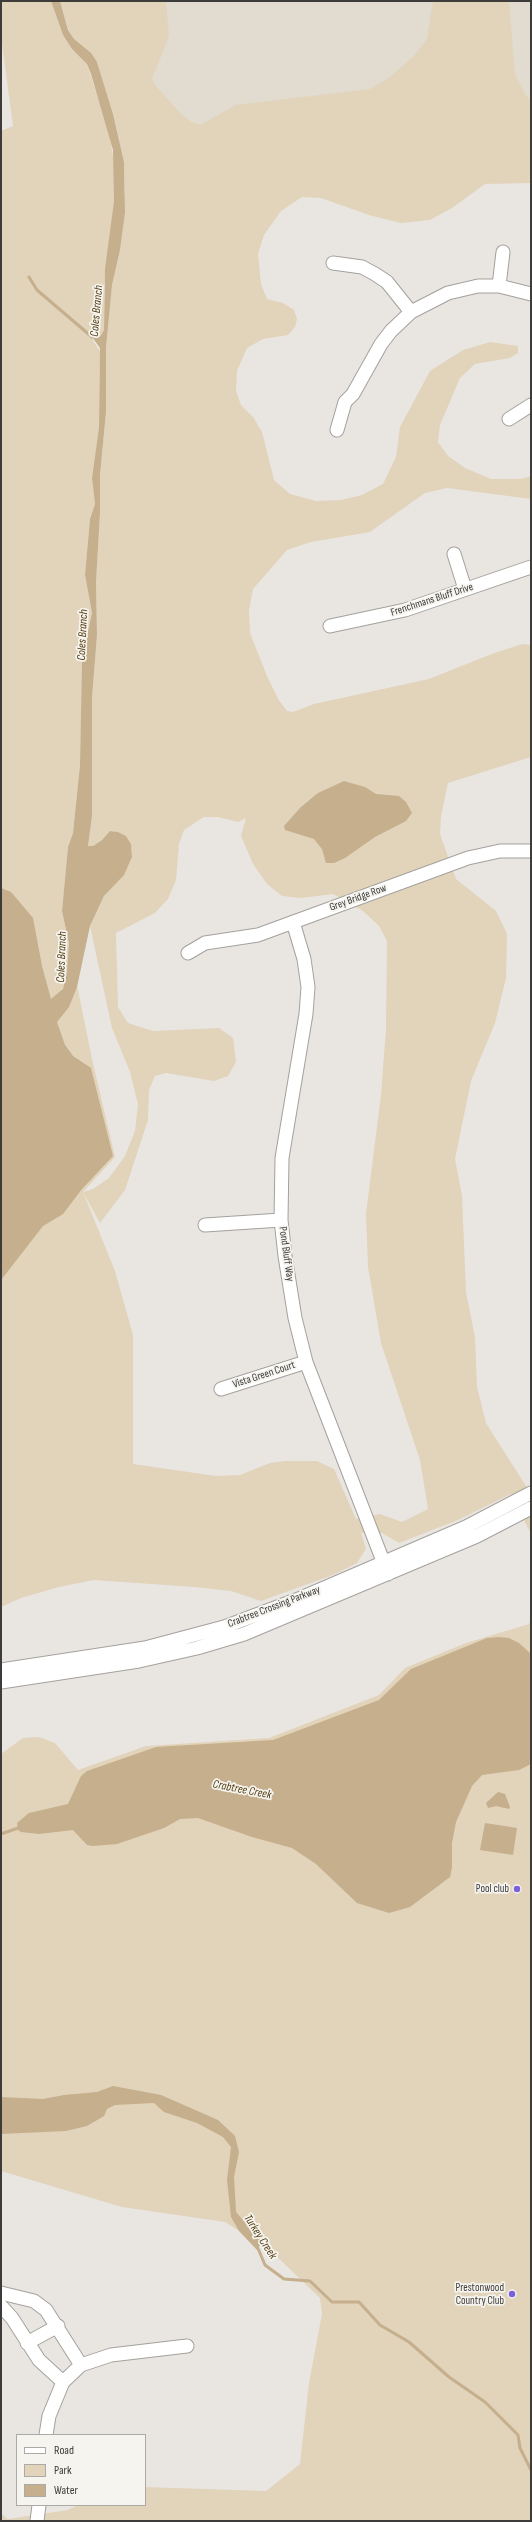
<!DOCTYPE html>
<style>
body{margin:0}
#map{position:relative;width:532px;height:2522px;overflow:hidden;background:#e9e6e2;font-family:"Sofia Sans Condensed",sans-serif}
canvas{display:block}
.frame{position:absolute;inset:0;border:2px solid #3d3c3b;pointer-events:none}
.legend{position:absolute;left:16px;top:2434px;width:130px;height:72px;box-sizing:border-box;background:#f6f4ef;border:1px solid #acaaa7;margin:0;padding:5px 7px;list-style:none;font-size:12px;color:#3d3c3b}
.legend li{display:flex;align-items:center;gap:8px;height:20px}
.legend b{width:20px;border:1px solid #acaaa7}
</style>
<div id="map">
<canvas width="532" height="2522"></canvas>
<div class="frame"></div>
<ul class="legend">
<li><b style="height:5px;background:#fff"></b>Road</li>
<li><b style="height:11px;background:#e2d3bb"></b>Park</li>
<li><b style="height:11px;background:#c5af8c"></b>Water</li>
</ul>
</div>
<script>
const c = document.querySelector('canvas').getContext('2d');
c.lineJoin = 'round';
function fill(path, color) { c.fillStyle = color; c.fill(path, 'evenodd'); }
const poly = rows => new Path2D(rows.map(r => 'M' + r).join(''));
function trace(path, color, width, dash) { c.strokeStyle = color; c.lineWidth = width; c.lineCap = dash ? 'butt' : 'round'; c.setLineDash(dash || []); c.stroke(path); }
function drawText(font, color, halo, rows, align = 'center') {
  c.font = font + ' "Sofia Sans Condensed",sans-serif'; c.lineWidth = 3.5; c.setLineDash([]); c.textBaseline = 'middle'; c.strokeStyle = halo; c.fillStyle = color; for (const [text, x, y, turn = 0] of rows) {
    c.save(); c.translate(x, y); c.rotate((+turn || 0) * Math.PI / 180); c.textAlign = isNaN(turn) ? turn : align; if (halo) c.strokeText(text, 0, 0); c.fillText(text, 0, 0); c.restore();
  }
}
const built = poly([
 [156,1,531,1,531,170,180,142,130,75]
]);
const green = poly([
 [1,1,51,1,63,35,72,49,87,64,110,136,114,164,114,201,104,286,104,330,101,337,93,336,93,341,100,351,99,427,92,478,95,504,90,519,85,575,92,613,82,659,80,765,73,833,68,847,62,911,92,1059,115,1157,83,1192,93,1189,109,1178,125,1156,135,1131,138,1104,130,1072,112,1028,90,926,104,896,124,874,132,857,131,844,126,836,118,832,110,831,102,840,93,846,88,846,92,816,92,698,97,635,96,582,100,513,100,475,106,412,106,348,112,285,120,250,125,213,125,189,124,162,113,114,97,62,74,39,68,29,60,1,166,1,169,36,152,79,154,84,182,115,191,122,197,124,202,124,236,105,370,89,389,78,413,57,427,39,433,1,509,1,515,74,526,96,531,100,531,183,485,184,452,208,430,220,401,223,369,215,321,198,302,197,281,211,264,235,258,254,261,284,267,299,283,303,294,310,297,319,295,327,288,335,263,339,247,348,237,371,236,391,241,405,253,417,262,432,274,480,290,494,316,501,341,500,362,495,383,484,396,457,400,427,430,371,463,350,490,342,518,346,518,353,510,358,475,364,460,378,440,425,438,442,448,456,465,468,491,479,521,479,531,476,531,499,447,488,425,493,370,532,311,542,287,550,253,589,249,611,250,633,267,676,278,699,287,711,293,712,314,704,429,679,489,655,522,644,531,645,531,757,448,783,441,816,440,834,456,879,496,911,507,934,506,978,495,1023,471,1081,455,1159,462,1196,466,1292,475,1337,477,1387,486,1423,531,1494,531,1534,511,1494,458,1520,399,1543,382,1533,361,1533,366,1549,357,1563,333,1575,261,1601,231,1591,194,1587,94,1580,59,1587,21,1598,1,1607,1,131,13,126,1,36],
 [204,817,218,817,238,822,246,818,241,836,253,864,267,884,282,896,301,898,333,894,363,911,379,926,387,941,386,1029,381,1095,366,1214,368,1267,381,1343,420,1460,428,1509,402,1522,380,1514,356,1519,334,1469,317,1461,285,1461,270,1463,240,1475,216,1476,133,1464,133,1335,115,1271,83,1192,100,1223,125,1190,148,1120,149,1090,155,1076,166,1073,214,1081,228,1076,236,1062,233,1038,219,1028,153,1031,128,1023,118,1007,116,933,155,913,168,899,176,880,179,844,184,830],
 [531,1617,531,2521,1,2521,1,2514,8,2519,68,2510,78,2505,145,2505,145,2487,266,2491,300,2464,309,2383,322,2314,320,2298,272,2252,225,2222,122,2207,1,2171,1,1754,23,1738,39,1737,55,1743,78,1770,146,1746,269,1738,379,1695,405,1668,466,1643,529,1624]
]);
const water = poly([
 [51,1,60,1,68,30,74,39,91,53,97,62,113,114,124,162,125,213,120,250,112,285,106,348,106,412,100,475,100,513,96,582,97,635,92,698,92,816,88,846,93,846,102,840,110,831,118,832,126,836,131,844,132,857,124,875,104,896,90,926,77,987,69,1007,57,1022,65,1045,73,1056,91,1068,113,1156,82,1189,63,1214,43,1226,1,1280,1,888,11,892,33,918,42,966,51,999,63,989,67,972,69,944,62,911,68,847,73,833,80,765,82,659,92,613,85,575,90,519,95,504,92,478,99,427,100,348,90,334,100,337,104,330,105,269,114,201,113,150,91,74,87,64,72,49,63,35],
 [344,781,365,787,376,794,399,796,406,802,412,813,406,821,375,837,345,858,334,863,326,863,322,849,314,839,285,830,284,826,301,807,318,793],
 [499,1637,509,1638,519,1643,531,1654,531,1764,519,1770,482,1775,472,1786,456,1822,452,1843,452,1867,450,1877,410,1907,389,1913,357,1903,316,1864,292,1848,252,1837,198,1818,180,1819,164,1828,117,1844,93,1846,87,1845,73,1830,39,1834,21,1832,18,1830,17,1823,29,1813,68,1804,81,1776,87,1771,156,1747,273,1740,379,1700,411,1669,487,1638],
 [498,1792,505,1794,510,1807,509,1809,496,1806,488,1808,486,1803],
 [485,1823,517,1828,513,1855,480,1850],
 [113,2086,161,2095,218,2120,235,2136,239,2152,234,2177,236,2212,262,2242,257,2250,239,2231,231,2217,227,2180,231,2147,223,2137,197,2123,164,2112,154,2103,115,2105,107,2109,104,2116,87,2126,66,2131,1,2134,1,2097,43,2099,64,2095,97,2092]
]);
const stream = poly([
 [29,277,37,290,92,337],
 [1,1834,21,1827],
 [257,2246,265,2265,284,2279,310,2281,332,2302,359,2302,380,2325,409,2342,449,2377,485,2402,518,2435,520,2448,531,2470]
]);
const minor = poly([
 [333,263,362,267,375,274,387,282,411,312],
 [499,286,503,252],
 [509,419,531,405],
 [337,430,345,402,353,394,381,344,391,331,411,312,448,293,478,286,499,286,531,294],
 [454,554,465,589],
 [330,626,405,610,531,567],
 [293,922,304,959,308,987,306,1014,282,1158,281,1220,285,1256,295,1318,306,1362,388,1574],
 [188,953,205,943,258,935,468,858,500,851,531,851],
 [205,1225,281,1220],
 [221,1389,306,1362],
 [1,1670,145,1648,224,1627,301,1598,466,1527,531,1493],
 [1,1682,139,1661,197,1648,244,1634,477,1536,531,1508],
 [1,2293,34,2301,46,2310,81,2365],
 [1,2306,12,2318,39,2360,63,2382],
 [27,2343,58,2326],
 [46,2435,49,2416,63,2382,81,2365,111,2355,187,2346],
 [37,2521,39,2505]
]);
const markers = [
 [517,1889,4,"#7b60db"],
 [512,2294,4,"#7b60db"]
];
const streetNames = [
 ["Frenchmans Bluff Drive",432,600,-18],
 ["Grey Bridge Row",358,898,-20],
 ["Pond Bluff Way",286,1254,82],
 ["Vista Green Court",264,1375,-18],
 ["Crabtree Crossing Parkway",274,1607,-21]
];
const poiNames = [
 ["Pool club",509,1889],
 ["Prestonwood",504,2288],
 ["Country Club",504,2301]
];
const waterNames = [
 ["Coles Branch",97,311,-85],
 ["Coles Branch",83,635,-87],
 ["Coles Branch",62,957,-88],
 ["Crabtree Creek",242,1790,11],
 ["Turkey Creek",260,2237,57]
];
fill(built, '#e2dbd0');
fill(green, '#e2d3bb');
fill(water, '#c5af8c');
trace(stream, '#c5af8c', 3);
trace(minor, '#a4a19d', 15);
trace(minor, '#fff', 13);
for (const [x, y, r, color] of markers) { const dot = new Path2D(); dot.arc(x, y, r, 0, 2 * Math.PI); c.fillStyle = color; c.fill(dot); trace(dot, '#f6f4ef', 1.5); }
drawText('11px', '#3d3c3b', '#f6f4ef', streetNames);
drawText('11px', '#3d3c3b', '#f6f4ef', poiNames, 'right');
drawText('italic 12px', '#543d11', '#f6f4ef', waterNames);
</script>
